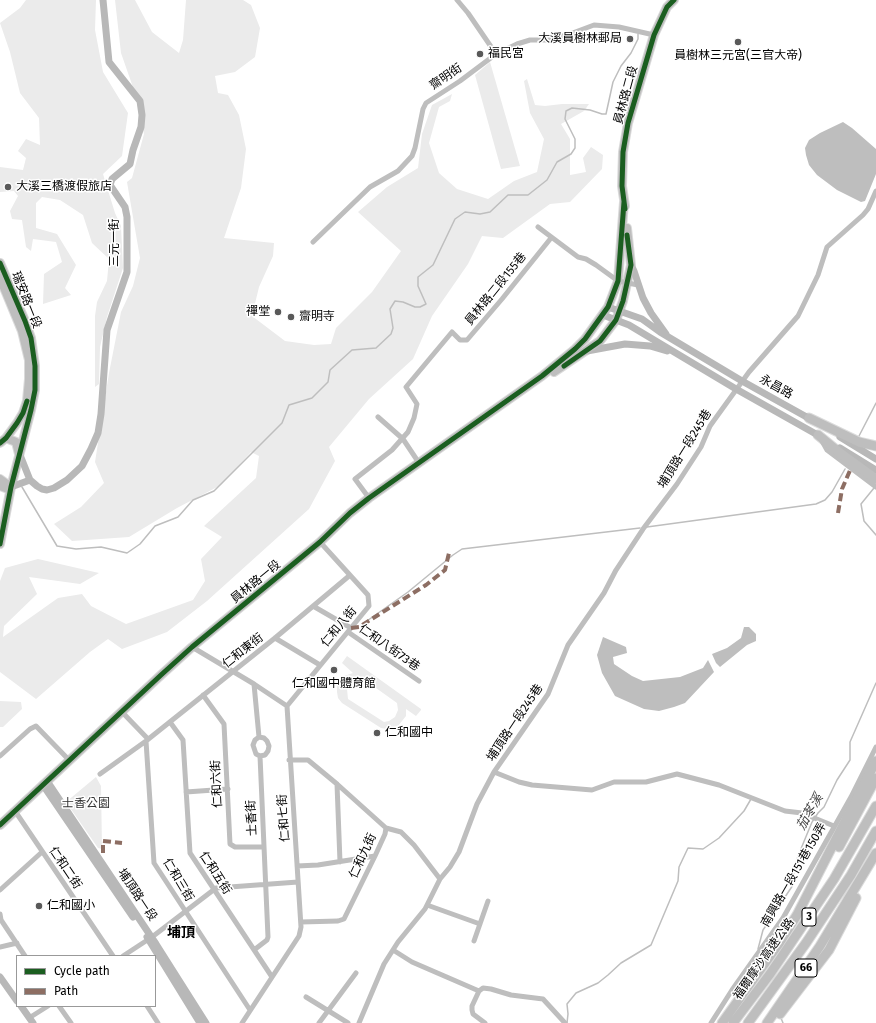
<!DOCTYPE html>
<meta charset="utf-8">
<style>
body{margin:0}
#map{position:relative;width:876px;height:1023px;overflow:hidden;background:#fff;font-family:"Fira Sans",sans-serif}
canvas{display:block}
.legend{position:absolute;left:16px;top:955px;width:140px;height:52px;box-sizing:border-box;background:#fff;border:1px solid #999;margin:0;padding:5px 7px;list-style:none;font-size:12px;color:#000}
.legend li{display:flex;align-items:center;gap:8px;height:20px}
.legend b{width:20px;border:1px solid #999}
</style>
<div id="map">
<canvas width="876" height="1023"></canvas>
<ul class="legend">
<li><b style="height:5px;background:#1b5e20"></b>Cycle path</li>
<li><b style="height:5px;background:#8d6e63"></b>Path</li>
</ul>
</div>
<script>
const c = document.querySelector('canvas').getContext('2d');
c.lineJoin = 'round';
function fill(path, color) { c.fillStyle = color; c.fill(path, 'evenodd'); }
const poly = rows => new Path2D(rows.map(r => 'M' + r).join(''));
function trace(path, color, width, dash) { c.strokeStyle = color; c.lineWidth = width; c.lineCap = dash ? 'butt' : 'round'; c.setLineDash(dash || []); c.stroke(path); }
function drawText(font, color, halo, rows, align = 'center') {
  c.font = font + ' "Fira Sans","Noto Sans TC",sans-serif'; c.lineWidth = 3; c.setLineDash([]); c.textBaseline = 'middle'; c.strokeStyle = halo; c.fillStyle = color; for (const [text, x, y, turn = 0] of rows) {
    c.save(); c.translate(x, y); c.rotate((+turn || 0) * Math.PI / 180); c.textAlign = isNaN(turn) ? turn : align; if (halo) c.strokeText(text, 0, 0); c.fillText(text, 0, 0); c.restore();
  }
}
const green = poly([
 [26,0,96,0,95,30,103,72,128,113,122,156,103,174,115,213,121,226,123,268,107,317,100,347,99,384,95,387,95,316,97,302,107,281,109,259,92,243,83,215,60,200,42,197,36,203,36,228,57,234,76,265,65,288,71,295,43,304,44,274,62,262,56,242,33,239,31,251,26,247,22,220,12,219,10,211,18,196,14,191,0,192,0,167,23,170,26,158,18,151,26,139,40,145,39,118,20,93,10,52,0,23,20,8],
 [115,0,135,0,152,32,179,53,183,40,186,0,243,0,251,5,260,28,255,57,235,72,215,76,218,93,228,95,239,115,246,149,241,188,224,238,274,243,273,256,259,287,252,316,285,341,314,345,331,344,336,328,372,292,401,251,358,212,387,187,418,168,422,134,432,105,452,94,450,101,439,107,429,143,439,173,457,189,488,199,514,181,537,172,544,139,530,113,524,81,527,79,535,105,545,106,562,104,589,104,584,111,561,124,570,139,570,175,586,172,583,158,591,147,603,155,602,169,570,202,550,204,503,238,482,236,468,264,432,316,413,359,369,399,329,447,335,461,309,509,207,601,167,632,122,649,108,639,90,652,36,699,0,672,0,581,5,568,38,559,99,573,80,584,29,577,37,594,4,626,3,637,58,598,82,594,91,606,126,624,193,600,205,581,201,559,222,537,204,526,256,478,259,456,251,452,221,485,177,508,129,537,72,541,54,524,81,507,104,483,95,462,109,373,121,312,133,286,140,258,127,182,132,178,144,134,135,93,121,53],
 [490,62,520,166,501,169,475,75],
 [347,656,421,709,421,710,416,716,406,709,406,716,398,726,387,729,381,728,342,703,338,698,337,692,337,686,344,676,353,673,342,663],
 [357,678,362,678,397,703,398,710,395,717,389,721,384,722,348,699,347,689,349,685],
 [0,701,21,702,22,709,3,727,0,727],
 [96,777,101,786,102,849,98,848,66,802]
]);
const water = poly([
 [843,122,852,128,876,149,876,174,865,201,861,202,837,190,817,175,809,165,806,155,805,148,809,140,820,133],
 [744,627,749,627,756,634,756,641,747,645,720,667,716,663,712,654,727,648,741,638],
 [603,637,626,647,627,653,613,657,614,664,632,676,643,681,680,677,703,668,708,660,714,672,685,703,674,707,659,711,644,709,615,696,602,673,597,655]
]);
const stream = poly([
 [859,436,876,403],
 [22,487,57,546,76,549,101,547,127,553,140,544,155,526,178,517,193,500,214,491,282,423,289,405,312,398,328,382,330,370,352,350,376,348,391,334,393,328,390,309,395,301,403,302,415,307,420,307,426,304,418,286,418,277,433,265,455,219,465,212,480,214,490,212,508,195,528,195,547,180,557,162,571,154,575,148,575,139,565,119,566,111,572,108,590,110,602,114,606,114,613,82,621,66,631,53,638,39,638,34],
 [874,488,861,504,864,521,876,535],
 [647,527,816,504,825,500,832,492,845,469],
 [364,623,408,592,453,555,462,549,640,528],
 [758,949,763,930,793,885,793,876,798,856,812,822,818,813,824,807,837,780,850,760,850,742,876,683],
 [781,1018,783,1023],
 [567,1023,568,1014,567,1004,576,993,598,983,608,975,621,963,651,945,678,881,679,867,688,848,703,849,719,838,744,811,751,799]
]);
const street = poly([
 [457,0,468,13,496,54],
 [538,227,578,257,586,259,596,265,618,281,638,285],
 [313,242,370,187,398,171,412,156,415,148,423,109,426,103,460,81,496,54,517,44,530,40,547,40,570,34,594,25,619,27,654,35],
 [378,417,403,439,419,463],
 [822,441,827,450,876,487],
 [369,498,355,479,392,450,408,432,414,418,417,404,406,387,452,332,460,340,467,340,502,299,551,238],
 [313,606,351,628],
 [348,632,419,681],
 [275,638,320,665],
 [192,647,254,684,287,706,301,927,299,936,242,1023],
 [254,684,259,737],
 [203,695,224,724,230,844,235,847,264,847],
 [287,706,369,606,368,595,320,542],
 [122,712,148,739],
 [170,722,183,740,190,853,272,977],
 [259,737,264,738,267,741,269,746,268,751,265,755,260,756],
 [146,741,154,863,250,1010],
 [0,756,30,729,36,726,69,760],
 [289,760,308,760,337,784,386,828,385,834,375,856,344,919,338,921,301,922],
 [494,772,519,782,532,785,592,790,614,782,646,782,677,774,719,785,785,811,802,813,834,826],
 [100,774,146,741,275,638,349,576],
 [337,784,340,862],
 [186,792,228,789],
 [15,811,113,956],
 [386,828,401,832,414,845,440,879],
 [297,866,318,865,375,856],
 [0,890,42,852],
 [427,905,480,924],
 [0,914,1,920,25,956],
 [474,941,488,901],
 [0,947,17,943],
 [254,950,267,940,268,937,260,756,256,754,253,745,255,740,259,737],
 [393,950,412,962,479,991,483,988,491,989,511,995,543,999,565,1023],
 [123,956,152,937,216,888,298,882],
 [479,991,472,1006,472,1010,473,1014,485,1023],
 [306,997,348,1023],
 [59,1006,71,1023],
 [147,1006,158,1023],
 [29,1018,48,1006],
 [319,1023,356,973],
 [359,1023,384,964,398,942,425,909,440,879,450,867,459,852,477,804,494,772,548,694,568,645,604,593,616,570,643,529,677,484,701,447,710,426,715,419,749,372,798,316,818,275,827,247,863,215,868,209,876,191],
 [711,1023,732,990,783,918,851,797,876,747]
]);
const secondary = poly([
 [631,265,634,271,643,298,651,313,666,334],
 [608,307,642,319,660,332,742,381,812,420],
 [603,315,629,325,736,389,823,438],
 [587,351,625,344,650,346,667,351],
 [840,437,876,459],
 [840,448,876,470],
 [20,455,30,480,37,486,42,489,47,490,54,488,67,480,82,466,91,449,98,433,101,414,107,330,127,272,127,217,125,207,110,185,112,179,130,164,133,150,141,127,142,115,140,101,109,62,103,0],
 [11,487,30,480],
 [47,781,156,944,206,1023],
 [43,785,133,917],
 [147,937,200,1023],
 [0,977,17,1001],
 [21,1006,33,1023]
]);
const primary = poly([
 [625,206,622,186,623,152,628,123,654,35,667,7,674,0],
 [0,263,25,321,31,338,35,366,35,390,31,410,11,487,0,544],
 [0,278,22,331,29,360,29,379,27,401,23,413,17,423,6,438,0,443],
 [554,372,600,341,616,320,623,301,631,265,627,228],
 [6,438,16,442,19,454],
 [0,479,11,487],
 [0,486,8,489,11,487],
 [0,825,161,675,192,647,320,542,350,513,369,498,542,376,575,349,585,339,608,307,618,281,624,202]
]);
const highway = poly([
 [809,418,859,442,876,446],
 [818,435,840,453,876,479],
 [839,847,876,778],
 [780,1014,829,950,856,898],
 [722,1023,778,945,797,915,876,761],
 [733,1023,770,974,834,879,876,806],
 [748,1023,806,943,851,875,876,831],
 [767,1023,820,946,876,853]
]);
const quiet = poly([
 [838,513,842,489,851,468],
 [351,628,359,627,426,585,445,570,449,553],
 [103,853,103,841,122,843]
]);
const cycleway = poly([
 [625,209,622,186,623,152,628,123,654,35,667,7,674,0],
 [0,263,25,321,31,338,35,366,35,390,31,410,11,487,0,544],
 [564,366,600,341,616,320,623,301,631,265,627,235],
 [0,443,6,438,17,423,23,413,27,401],
 [0,825,161,675,192,647,320,542,350,513,369,498,542,376,575,349,585,339,608,307,618,281,624,202]
]);
const markers = [
 [630,39,4,"#595959"],
 [738,42,4,"#595959"],
 [480,54,4,"#595959"],
 [8,187,4,"#595959"],
 [278,312,4,"#595959"],
 [291,317,4,"#595959"],
 [334,670,4,"#595959"],
 [377,733,4,"#595959"],
 [39,906,4,"#595959"]
];
const shields = [
 [809,917,14],
 [806,968,22]
];
const shieldNames = [
 ["3",809,917],
 ["66",806,968]
];
const poiNames = [
 ["大溪員樹林郵局",622,39,"right"],
 ["福民宮",488,54],
 ["員樹林三元宮(三官大帝)",738,56,"center"],
 ["大溪三橋渡假旅店",16,187],
 ["禪堂",270,312,"right"],
 ["齋明寺",299,317],
 ["仁和國中體育館",334,684,"center"],
 ["仁和國中",385,733],
 ["仁和國小",47,906]
];
const streetNames = [
 ["齋明街",446,77,-34],
 ["員林路二段",626,95,-75],
 ["三元一街",115,243,-90],
 ["員林路二段155巷",496,289,-51],
 ["瑞安路一段",26,300,68],
 ["永昌路",776,387,29],
 ["埔頂路一段245巷",685,449,-58],
 ["員林路一段",256,582,-39],
 ["仁和八街",339,627,-50],
 ["仁和八街73巷",389,648,35],
 ["仁和東街",243,651,-38],
 ["埔頂路一段245巷",515,723,-56],
 ["仁和六街",217,784,-93],
 ["士香街",252,818,-93],
 ["仁和七街",284,818,-94],
 ["仁和九街",363,856,-65],
 ["仁和二街",65,868,56],
 ["仁和五街",215,873,57],
 ["南興路一段151巷150弄",794,875,-60],
 ["仁和三街",178,880,59],
 ["埔頂路一段",137,895,56],
 ["福爾摩沙高速公路",764,959,-55]
];
const parkNames = [
 ["士香公園",86,804]
];
const waterNames = [
 ["茄苳溪",810,812,-60]
];
const quarterNames = [
 ["埔頂",181,933]
];
fill(green, '#ebebeb');
fill(water, '#bebebe');
trace(stream, '#bebebe', 1.5);
trace(primary, '#dbdbdb', 10);
trace(highway, '#dbdbdb', 11);
trace(street, '#bebebe', 5);
trace(secondary, '#b8b8b8', 7);
trace(primary, '#bebebe', 8);
trace(highway, '#bebebe', 9);
trace(quiet, '#8d6e63', 4, [8, 4]);
trace(cycleway, '#1b5e20', 5);
for (const [x, y, r, color] of markers) { const dot = new Path2D(); dot.arc(x, y, r, 0, 2 * Math.PI); c.fillStyle = color; c.fill(dot); trace(dot, '#fff', 1.5); }
for (const [x, y, w] of shields) { const box = new Path2D(); box.roundRect(x - w / 2, y - 9, w, 18, 3); c.fillStyle = '#fff'; c.fill(box); trace(box, '#000', 1); }
drawText('bold 11px', '#000', null, shieldNames);
drawText('12px', '#000', '#fff', poiNames, 'left');
drawText('12px', '#000', '#fff', streetNames);
drawText('12px', '#323232', '#fff', parkNames);
drawText('italic 13px', '#434343', '#fff', waterNames);
drawText('bold 14px', '#000', '#fff', quarterNames);
</script>
